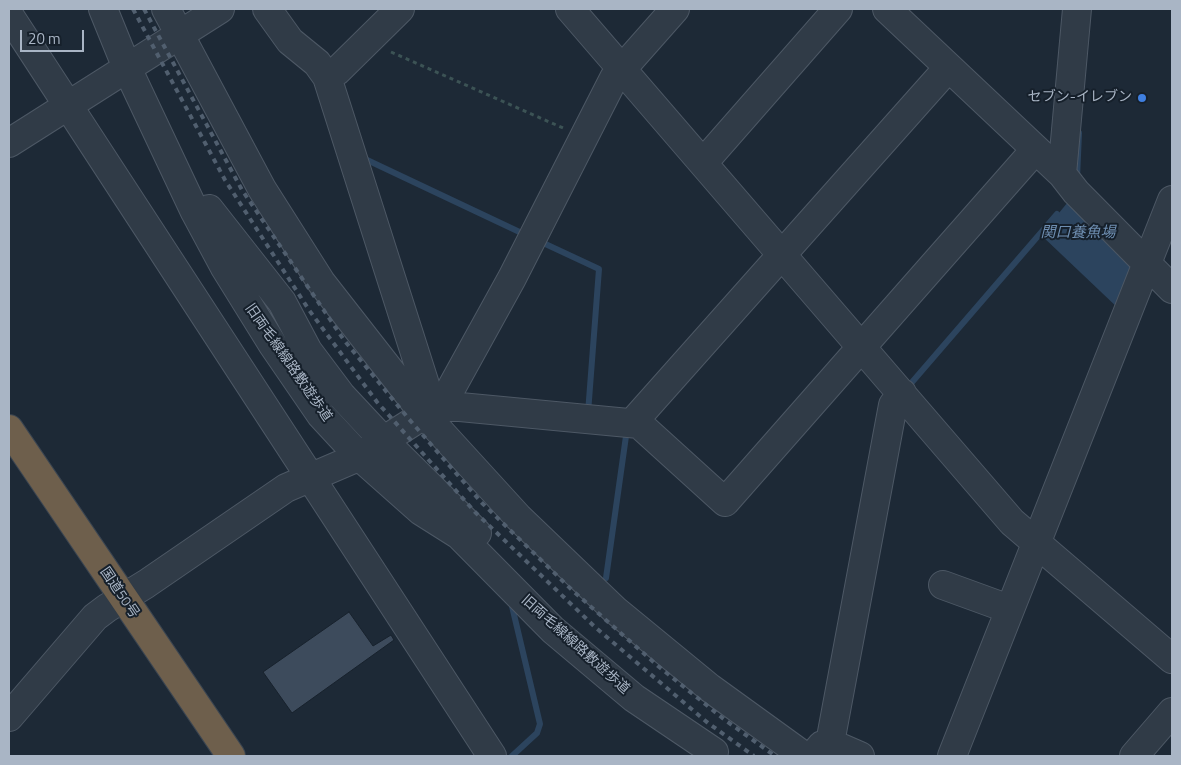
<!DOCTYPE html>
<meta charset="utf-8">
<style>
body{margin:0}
#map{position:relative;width:1181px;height:765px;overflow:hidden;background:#1d2936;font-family:"Titillium Web",sans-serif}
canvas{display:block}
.frame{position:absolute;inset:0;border:10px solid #a9b5c5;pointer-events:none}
.scale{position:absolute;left:20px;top:30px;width:64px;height:22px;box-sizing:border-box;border:2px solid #a9b5c5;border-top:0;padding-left:6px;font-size:15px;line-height:18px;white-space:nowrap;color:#a9b5c5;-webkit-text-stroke:4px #16202b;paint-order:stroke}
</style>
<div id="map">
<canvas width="1181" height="765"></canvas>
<div class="frame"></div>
<div class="scale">20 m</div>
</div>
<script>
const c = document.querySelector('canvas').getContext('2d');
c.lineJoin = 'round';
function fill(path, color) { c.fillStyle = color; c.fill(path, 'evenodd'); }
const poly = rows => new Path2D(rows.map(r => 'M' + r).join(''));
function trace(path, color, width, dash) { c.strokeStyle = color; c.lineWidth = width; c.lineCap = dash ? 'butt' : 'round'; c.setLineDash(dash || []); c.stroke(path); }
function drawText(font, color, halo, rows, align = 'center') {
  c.font = font + ' "Titillium Web","Noto Sans JP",sans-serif'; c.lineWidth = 4; c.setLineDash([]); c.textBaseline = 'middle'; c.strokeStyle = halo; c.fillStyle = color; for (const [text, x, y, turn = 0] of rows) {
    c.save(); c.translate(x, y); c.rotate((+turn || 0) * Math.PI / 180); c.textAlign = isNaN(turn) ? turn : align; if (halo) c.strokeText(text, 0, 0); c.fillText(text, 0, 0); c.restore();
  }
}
const water = poly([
 [1076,192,1147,265,1120,310,1041,235]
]);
const stream = poly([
 [365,159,528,236],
 [1077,178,1079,133],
 [539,241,599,269,588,413],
 [907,388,1057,214],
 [606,578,627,429],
 [511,602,540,724,537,733,512,756]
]);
const building = poly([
 [349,612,373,646,391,635,394,640,292,713,263,672,349,612]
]);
const path = poly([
 [391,52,563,128]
]);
const minor = poly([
 [103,9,127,68,195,212,224,266,273,345,321,415,359,456,421,511,459,535,553,630,634,698,714,752],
 [166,9,262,189,321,282,424,414,518,517,615,610,710,688,804,756],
 [570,9,1012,522,1172,659],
 [887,9,1062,174,1076,192,1172,289],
 [9,15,492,756],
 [327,77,337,71,400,9],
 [9,143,220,9],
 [703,163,838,9],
 [1062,174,1077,9],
 [209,209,282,302,308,351,341,395,384,441,477,533],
 [439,407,460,407,639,424,725,502,1035,150],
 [430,411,443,403,512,278,614,78,675,9],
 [633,422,948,68],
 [943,585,1009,609],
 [9,717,95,617,107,608,146,584,286,488,356,458,430,411,429,397,327,77,317,63,290,41,267,9],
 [830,743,893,405,902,393],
 [816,752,822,745,830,743,860,756],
 [952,756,1172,200],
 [1134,756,1172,712]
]);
const highway = poly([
 [9,429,231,756]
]);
const rail = poly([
 [133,9,225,180,309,310,377,402,475,512,596,628,708,723,754,756],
 [144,9,242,190,344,340,408,418,482,503,572,590,658,666,725,720,775,756]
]);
const markers = [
 [1142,98,5,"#3f7fe0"]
];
const poiNames = [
 ["セブン-イレブン",1132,98]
];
const streetNames = [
 ["旧両毛線線路敷遊歩道",288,363,55],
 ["国道50号",119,593,56],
 ["旧両毛線線路敷遊歩道",575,645,42]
];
const waterNames = [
 ["関口養魚場",1078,233]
];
fill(water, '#2c445e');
trace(stream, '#2c445e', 6);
fill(building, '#3d4b5c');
trace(building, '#18222d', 1);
trace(minor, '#4d5865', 30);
trace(highway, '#3b4551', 30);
trace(path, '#3c5355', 3, [4, 4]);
trace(minor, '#303b47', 28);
trace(highway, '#6e5f4c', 28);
trace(rail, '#515f6f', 4, [5, 5]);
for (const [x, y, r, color] of markers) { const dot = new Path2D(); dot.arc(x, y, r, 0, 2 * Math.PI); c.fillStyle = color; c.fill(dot); trace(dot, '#16202b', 2); }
drawText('14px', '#a9b5c5', '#16202b', poiNames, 'right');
drawText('14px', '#a9b5c5', '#16202b', streetNames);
drawText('italic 15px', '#6e8eb1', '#16202b', waterNames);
</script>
